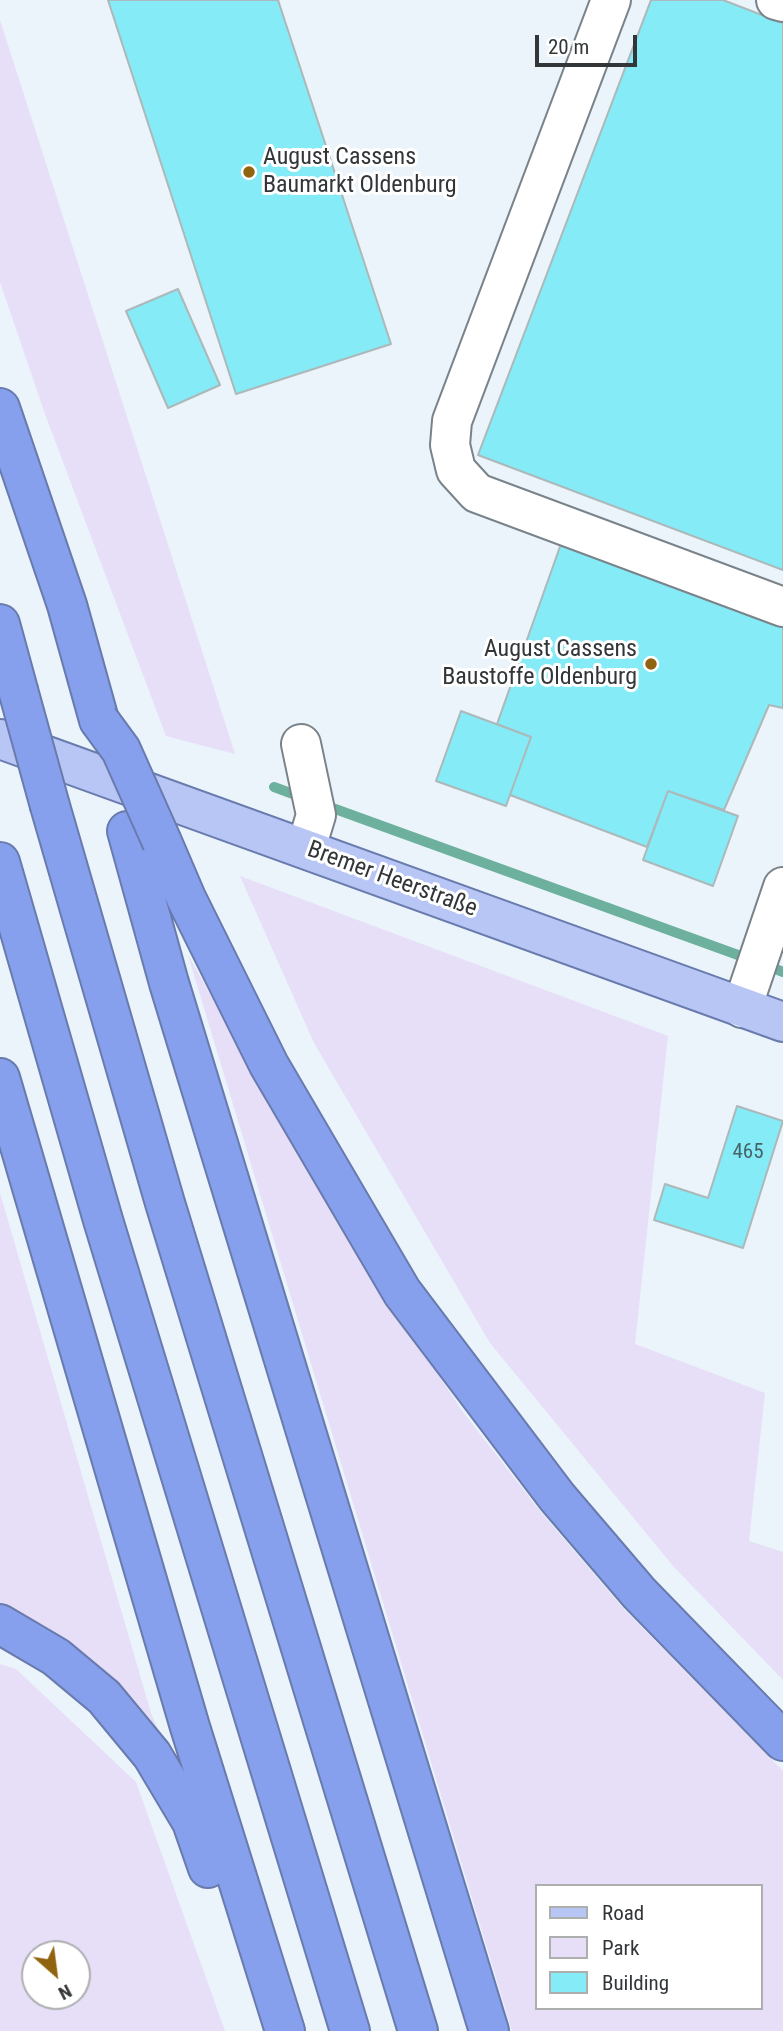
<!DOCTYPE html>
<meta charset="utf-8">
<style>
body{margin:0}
#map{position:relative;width:783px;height:2031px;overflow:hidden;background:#eaf4fa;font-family:"Roboto Condensed",sans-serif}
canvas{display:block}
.legend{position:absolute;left:535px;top:1884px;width:228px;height:126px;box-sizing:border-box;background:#fff;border:2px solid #adafaf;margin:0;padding:9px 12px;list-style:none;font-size:21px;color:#323638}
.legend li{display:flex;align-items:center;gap:14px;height:35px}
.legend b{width:35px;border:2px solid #adafaf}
.north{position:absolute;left:21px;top:1940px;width:70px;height:70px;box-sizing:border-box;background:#fff;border:2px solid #adafaf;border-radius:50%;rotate:152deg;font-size:19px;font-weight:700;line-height:28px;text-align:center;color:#323638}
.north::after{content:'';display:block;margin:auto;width:24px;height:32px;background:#91630e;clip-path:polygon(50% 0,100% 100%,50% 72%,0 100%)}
.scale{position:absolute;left:535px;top:35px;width:102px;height:32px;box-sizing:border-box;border:4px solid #323638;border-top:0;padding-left:9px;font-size:21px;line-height:24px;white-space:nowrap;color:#323638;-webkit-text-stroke:5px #fff;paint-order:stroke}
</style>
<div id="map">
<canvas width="783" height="2031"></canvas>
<ul class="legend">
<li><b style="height:9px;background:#b7c6f4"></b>Road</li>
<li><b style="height:19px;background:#e7def8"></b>Park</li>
<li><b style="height:19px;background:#84ebf7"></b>Building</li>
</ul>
<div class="north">N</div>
<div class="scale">20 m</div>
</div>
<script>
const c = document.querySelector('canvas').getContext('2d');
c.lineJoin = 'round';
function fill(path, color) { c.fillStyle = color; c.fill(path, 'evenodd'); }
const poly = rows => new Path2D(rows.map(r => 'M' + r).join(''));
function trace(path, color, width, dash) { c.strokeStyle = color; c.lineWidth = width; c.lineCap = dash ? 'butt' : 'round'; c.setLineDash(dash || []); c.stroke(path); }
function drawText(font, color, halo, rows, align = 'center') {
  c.font = font + ' "Roboto Condensed",sans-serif'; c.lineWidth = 6; c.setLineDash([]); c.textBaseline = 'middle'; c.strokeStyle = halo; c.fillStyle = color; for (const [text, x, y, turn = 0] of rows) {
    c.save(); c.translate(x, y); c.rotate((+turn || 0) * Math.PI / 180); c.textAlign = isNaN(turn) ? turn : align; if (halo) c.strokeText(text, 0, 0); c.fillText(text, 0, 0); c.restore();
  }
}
const green = poly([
 [0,20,235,754,166,736,45,414,0,282],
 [240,876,668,1036,635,1344,765,1393,749,1541,783,1552,783,1680,673,1566,490,1343,314,1043],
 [188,955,356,1251,463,1412,540,1511,623,1608,783,1771,783,2031,512,2031],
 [536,1886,760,1886,760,2008,536,2008],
 [0,1193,151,1713,163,1741,118,1684,68,1641,12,1610,0,1607],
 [0,1664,16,1669,136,1782,225,2031,0,2031],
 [35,1954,77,1954,77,1996,35,1996]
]);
const stream = poly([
 [274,787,301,797],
 [327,806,749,959],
 [763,964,783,972]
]);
const building = poly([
 [108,0,278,0,391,344,236,394,108,0],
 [651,0,723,0,783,23,783,570,478,455,651,0],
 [178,289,220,385,168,408,126,311,178,289],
 [562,541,783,623,783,708,769,705,724,810,668,791,647,847,510,795,531,737,497,724,562,541],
 [461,711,531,737,506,806,436,781,461,711],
 [668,791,738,816,713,886,643,860,668,791],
 [737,1106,783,1121,743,1248,654,1220,665,1184,708,1198,737,1106]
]);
const minor = poly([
 [611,0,452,421,450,445,456,470,477,493,783,607],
 [776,0,783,2],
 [301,744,316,815,306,848],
 [742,1008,783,887]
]);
const major = poly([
 [0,739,783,1022]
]);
const highway = poly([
 [0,408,67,605,99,720],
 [0,624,18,690],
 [50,806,165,1203,418,2031],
 [127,831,169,983,489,2031],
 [162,842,186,898,269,1065,402,1292,557,1497,639,1593,783,1741],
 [0,862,103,1220,350,2031],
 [0,1078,190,1727,285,2031],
 [0,1624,56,1657,104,1697,152,1755,192,1822,208,1868]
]);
const highwayBridge = poly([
 [18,690,50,806],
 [99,720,121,750,162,842]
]);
const markers = [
 [249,172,7,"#91630e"],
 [651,664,7,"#91630e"]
];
const numberNames = [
 ["465",748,1153]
];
const poiNames = [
 ["August Cassens",263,158],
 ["Baumarkt Oldenburg",263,186],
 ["August Cassens",637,650,"right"],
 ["Baustoffe Oldenburg",637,678,"right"]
];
const streetNames = [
 ["Bremer Heerstraße",392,880,20]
];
fill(green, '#e7def8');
trace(stream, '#6eb09e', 10);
fill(building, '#84ebf7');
trace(building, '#acb8b9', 2);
trace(minor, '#7a8389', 42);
trace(major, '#697bae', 42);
trace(highway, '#697bae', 42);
trace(minor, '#fff', 38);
trace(major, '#b7c6f4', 38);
trace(highway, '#87a0ed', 38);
trace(highwayBridge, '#697bae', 42, []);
trace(highwayBridge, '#87a0ed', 38);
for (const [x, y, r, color] of markers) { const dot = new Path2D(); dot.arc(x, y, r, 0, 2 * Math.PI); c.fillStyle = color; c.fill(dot); trace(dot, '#fff', 2.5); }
drawText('21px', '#466368', null, numberNames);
drawText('24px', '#323638', '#fff', poiNames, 'left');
drawText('24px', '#323638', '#fff', streetNames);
</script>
